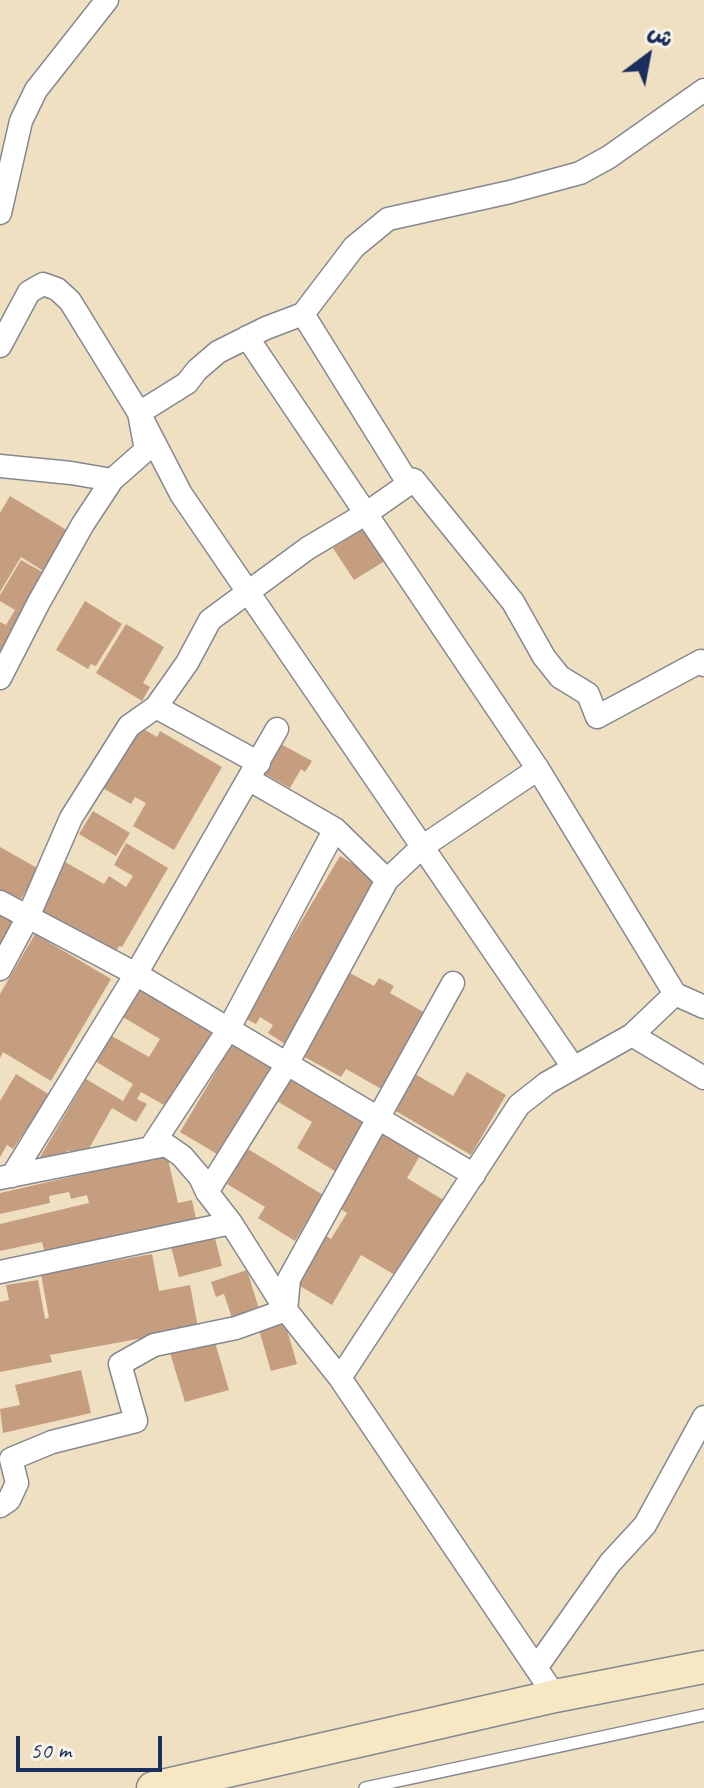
<!DOCTYPE html>
<meta charset="utf-8">
<style>
body{margin:0}
#map{position:relative;width:704px;height:1788px;overflow:hidden;background:#efe0c1;font-family:Caveat,"Playpen Sans Arabic",sans-serif}
canvas{display:block}
.north{position:absolute;left:608px;top:16px;width:80px;height:80px;-webkit-text-stroke:6px #f7f3e8;paint-order:stroke;rotate:32deg;font-size:22px;font-weight:700;line-height:32px;text-align:center;color:#1b2f5e}
.north::after{content:'';display:block;margin:auto;width:28px;height:36px;background:#1b2f5e;clip-path:polygon(50% 0,100% 100%,50% 72%,0 100%)}
.scale{position:absolute;left:16px;top:1736px;width:146px;height:36px;box-sizing:border-box;border:4px solid #1b2f5e;border-top:0;padding-left:10px;font-size:24px;line-height:28px;white-space:nowrap;color:#1b2f5e;-webkit-text-stroke:6px #f7f3e8;paint-order:stroke}
</style>
<div id="map">
<canvas width="704" height="1788"></canvas>
<div class="north">ش</div>
<div class="scale">50 m</div>
</div>
<script>
const c = document.querySelector('canvas').getContext('2d');
c.lineJoin = 'round';
function fill(path, color) { c.fillStyle = color; c.fill(path, 'evenodd'); }
const poly = rows => new Path2D(rows.map(r => 'M' + r).join(''));
function trace(path, color, width, dash) { c.strokeStyle = color; c.lineWidth = width; c.lineCap = dash ? 'butt' : 'round'; c.setLineDash(dash || []); c.stroke(path); }
const building = poly([
 [10,496,70,532,45,572,21,557,0,592,0,513],
 [367,527,388,559,354,580,333,548],
 [21,560,44,573,12,628,14,629,0,658,0,622,6,625,15,610,0,601,0,595],
 [85,601,122,624,96,666,91,664,88,669,56,650],
 [126,624,164,647,143,683,150,687,142,701,96,673],
 [135,724,157,737,160,731,222,767,174,850,133,826,146,803,135,797,131,804,99,786],
 [279,743,312,761,305,772,301,769,290,788,263,773],
 [93,811,130,833,116,856,79,834],
 [126,843,168,868,122,947,119,946,113,957,36,913,65,862,104,884,109,876,126,887,133,876,114,865],
 [0,847,39,869,17,906,0,896],
 [340,856,381,881,285,1044,268,1033,273,1025,260,1017,256,1024,244,1018],
 [0,911,16,921,0,962],
 [35,934,111,979,51,1081,3,1052,0,1058,0,994],
 [350,973,374,986,379,978,394,986,390,993,427,1014,385,1091,346,1069,341,1077,303,1056],
 [139,985,216,1030,171,1109,141,1092,137,1099,147,1104,136,1122,112,1108,83,1159,68,1150,58,1168,40,1157,86,1079,123,1101,133,1084,95,1061,110,1035,149,1057,160,1039,121,1016],
 [234,1041,276,1066,222,1157,180,1132],
 [292,1072,371,1118,338,1173,297,1148,312,1122,275,1100],
 [467,1072,506,1095,471,1155,394,1110,415,1074,453,1096],
 [16,1074,53,1097,32,1131,27,1128,13,1149,7,1145,0,1157,0,1101],
 [384,1129,422,1152,407,1178,445,1201,400,1278,361,1255,332,1305,295,1283,323,1234,331,1239,347,1213,338,1207],
 [248,1149,323,1195,295,1241,258,1218,265,1207,227,1184],
 [167,1155,178,1203,192,1200,196,1219,45,1253,42,1242,0,1251,0,1224,89,1203,87,1195,71,1199,69,1192,49,1196,50,1203,0,1214,0,1193],
 [213,1231,222,1266,179,1277,170,1243],
 [152,1254,159,1291,190,1285,198,1328,50,1355,52,1362,0,1372,0,1302,9,1300,6,1285,38,1280,45,1319,49,1318,41,1274],
 [247,1270,259,1309,232,1318,224,1294,216,1297,211,1282],
 [285,1323,297,1364,271,1371,259,1330],
 [214,1339,229,1390,185,1402,170,1353],
 [81,1370,91,1413,3,1433,0,1409,20,1405,15,1385]
]);
const lane = poly([
 [365,1788,704,1715]
]);
const street = poly([
 [0,213,21,121,36,90,107,0],
 [303,314,405,478,414,480,513,602,544,657,560,677,588,694,597,717,701,661,704,665],
 [247,337,538,769,675,994,704,1007],
 [0,346,29,292,43,284,57,289,70,301,139,413,181,494,573,1067],
 [0,466,71,473,112,480],
 [0,678,39,602,83,524,112,480,146,450,139,413,187,383,197,370,218,352,266,328,303,314,354,247,388,219,510,192,580,173,609,157,704,90],
 [156,707,259,763],
 [250,780,335,829,387,880],
 [0,902,136,974,474,1175],
 [0,969,28,917,71,818,129,726,156,707,187,663,210,620,308,548,367,513,414,480],
 [453,983,289,1279,286,1310,340,1378,555,1696],
 [632,1035,704,1078],
 [151,1147,228,1030,335,829],
 [12,1176,136,974,277,729],
 [0,1178,166,1145,182,1156,200,1177,207,1192,231,1223,286,1310,236,1328,154,1345,120,1364,136,1421,52,1442,11,1459,17,1483,9,1500,0,1506],
 [207,1192,287,1064,387,880,422,847,538,769],
 [0,1272,231,1223],
 [340,1378,519,1105,547,1083,632,1035,675,994],
 [536,1668,610,1563,645,1525,704,1417]
]);
const secondary = poly([
 [153,1788,555,1696,704,1667]
]);
fill(building, '#c59d7f');
trace(lane, '#858890', 14);
trace(street, '#858890', 25);
trace(secondary, '#858890', 35);
trace(lane, '#fff', 11);
trace(street, '#fff', 22);
trace(secondary, '#f7e8c3', 32);
</script>
